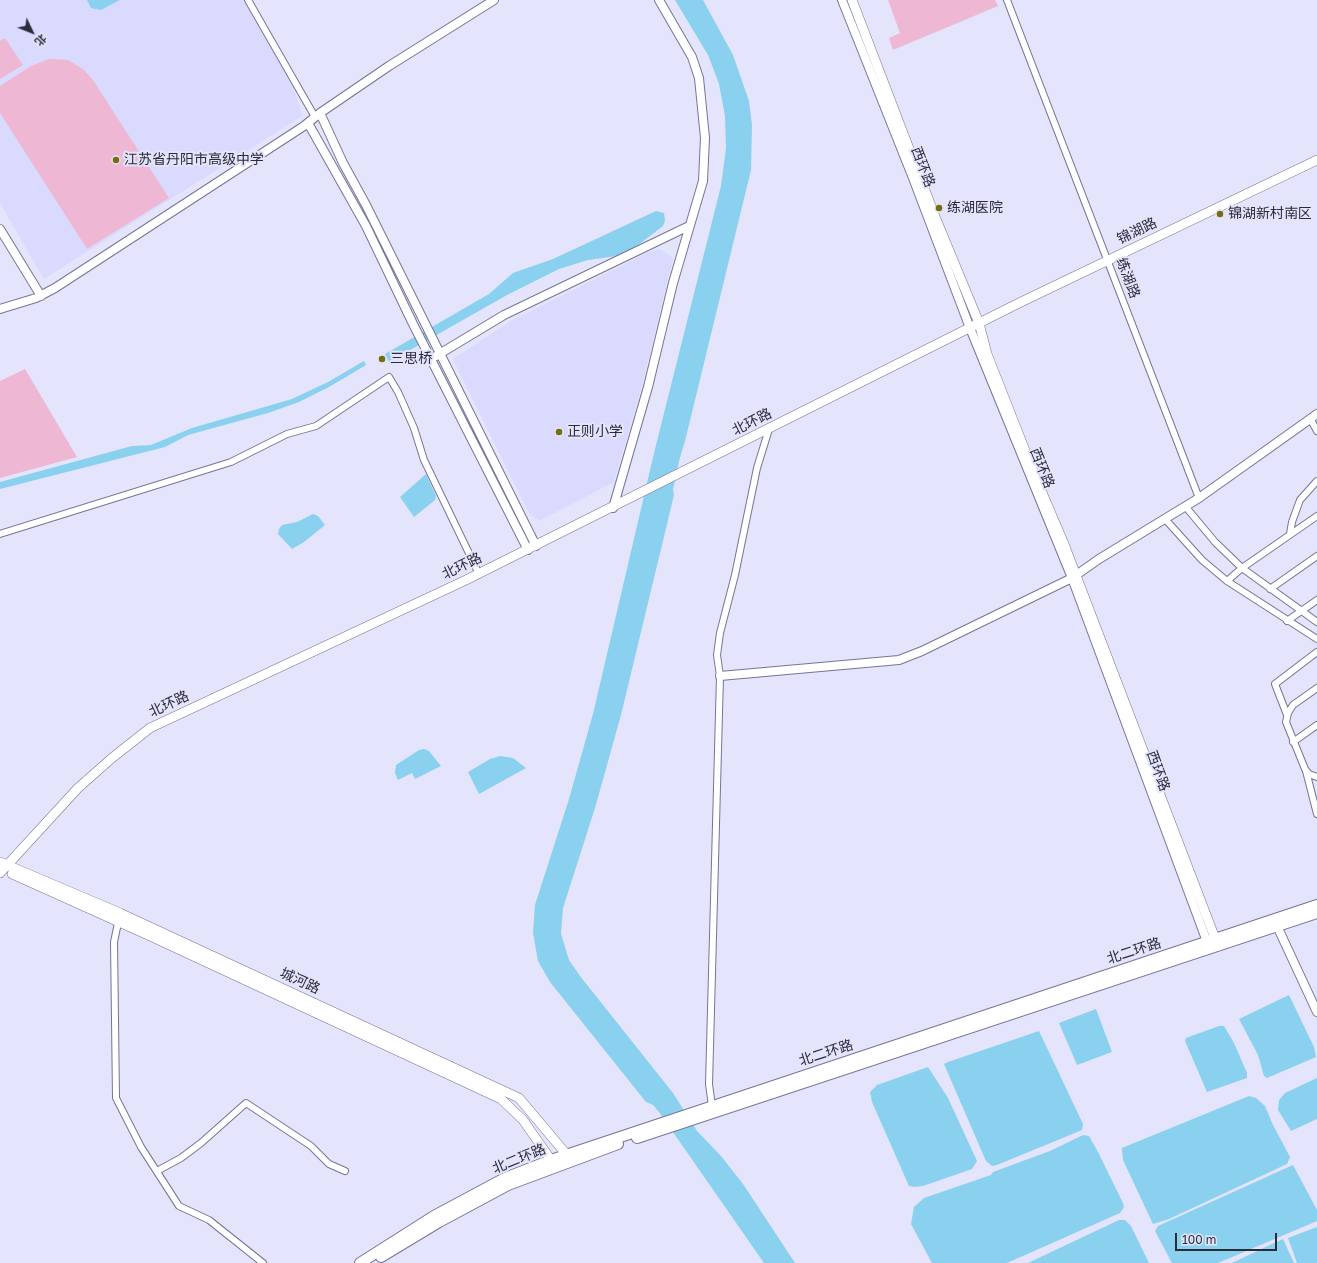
<!DOCTYPE html>
<meta charset="utf-8">
<style>
body{margin:0}
#map{position:relative;width:1317px;height:1263px;overflow:hidden;background:#e4e4fc;font-family:"Golos Text","Noto Sans SC",sans-serif}
canvas{display:block}
.north{position:absolute;left:12px;top:12px;width:40px;height:40px;-webkit-text-stroke:3px #e4e4fc;paint-order:stroke;rotate:133deg;font-size:11px;font-weight:700;line-height:16px;text-align:center;color:#2b2b3a}
.north::after{content:'';display:block;margin:auto;width:14px;height:18px;background:#2b2b3a;clip-path:polygon(50% 0,100% 100%,50% 72%,0 100%)}
.scale{position:absolute;left:1175px;top:1233px;width:102px;height:18px;box-sizing:border-box;border:2px solid #2b2b3a;border-top:0;padding-left:5px;font-size:12px;line-height:14px;white-space:nowrap;color:#2b2b3a;-webkit-text-stroke:3px #e4e4fc;paint-order:stroke}
</style>
<div id="map">
<canvas width="1317" height="1263"></canvas>
<div class="north">北</div>
<div class="scale">100 m</div>
</div>
<script>
const c = document.querySelector('canvas').getContext('2d');
c.lineJoin = 'round';
function fill(path, color) { c.fillStyle = color; c.fill(path, 'evenodd'); }
const poly = rows => new Path2D(rows.map(r => 'M' + r).join(''));
function trace(path, color, width, dash) { c.strokeStyle = color; c.lineWidth = width; c.lineCap = dash ? 'butt' : 'round'; c.setLineDash(dash || []); c.stroke(path); }
function drawText(font, color, halo, rows, align = 'center') {
  c.font = font + ' "Golos Text","Noto Sans SC",sans-serif'; c.lineWidth = 4; c.setLineDash([]); c.textBaseline = 'middle'; c.strokeStyle = halo; c.fillStyle = color; for (const [text, x, y, turn = 0] of rows) {
    c.save(); c.translate(x, y); c.rotate((+turn || 0) * Math.PI / 180); c.textAlign = isNaN(turn) ? turn : align; if (halo) c.strokeText(text, 0, 0); c.fillText(text, 0, 0); c.restore();
  }
}
const built = poly([
 [0,0,244,0,294,88,302,116,44,279,0,203],
 [660,249,673,258,643,382,614,482,539,521,529,513,453,359,511,321,649,252]
]);
const green = poly([
 [888,0,995,0,998,6,893,50,889,38,900,33],
 [5,38,23,65,0,79,0,41],
 [49,59,68,60,83,69,93,80,169,198,87,249,0,113,0,86,31,66],
 [25,369,77,457,0,478,0,381]
]);
const water = poly([
 [87,0,120,0,101,10,91,8],
 [675,0,703,0,733,55,749,101,752,125,751,170,685,441,679,461,673,490,674,495,621,715,595,808,563,908,561,934,569,960,580,976,673,1093,697,1131,721,1156,743,1184,795,1263,764,1263,659,1112,653,1105,646,1102,550,982,538,961,533,933,535,905,569,799,593,714,655,449,721,186,726,148,725,116,719,84,708,55],
 [656,211,664,213,665,221,663,226,633,249,617,256,588,260,559,269,507,295,389,362,385,354,489,294,513,273,553,259],
 [364,361,366,365,329,387,299,402,268,413,188,435,165,447,0,489,0,482,132,446,151,445,192,428,292,399,328,382],
 [426,474,436,496,435,500,414,517,400,497],
 [313,514,318,516,325,525,304,542,292,549,278,534,279,529,282,525,297,522],
 [424,749,429,751,441,766,415,779,412,773,398,780,395,773,396,765,419,750],
 [500,756,513,758,526,768,479,794,468,772,490,759],
 [1289,995,1314,1047,1316,1057,1267,1078,1264,1076,1258,1055,1239,1019],
 [1096,1009,1112,1052,1077,1065,1059,1023],
 [1219,1026,1224,1026,1234,1043,1247,1073,1247,1078,1207,1092,1185,1041,1186,1038],
 [1039,1031,1083,1124,1082,1130,997,1165,992,1166,986,1161,944,1064,948,1062],
 [928,1067,948,1098,977,1161,972,1169,923,1186,914,1187,909,1186,872,1102,870,1092,877,1085],
 [1317,1078,1317,1119,1291,1131,1278,1110,1279,1100,1285,1093],
 [1249,1096,1256,1098,1265,1106,1273,1125,1290,1157,1287,1164,1169,1219,1153,1224,1123,1160,1122,1148],
 [1083,1135,1089,1136,1098,1152,1123,1203,1124,1207,1120,1213,1007,1263,932,1263,911,1224,914,1207,924,1198,991,1175,993,1172,1050,1151],
 [1293,1165,1317,1210,1317,1221,1218,1263,1172,1263,1155,1231,1158,1226],
 [1119,1220,1125,1220,1131,1226,1149,1263,1028,1263],
 [1317,1227,1317,1263,1297,1263,1288,1238],
 [1283,1239,1294,1263,1232,1263,1274,1243]
]);
const minor = poly([
 [248,0,315,117],
 [1007,0,1199,498],
 [1310,418,1317,431],
 [1185,506,1215,542,1242,568,1317,622],
 [1165,519,1202,560,1227,581,1317,639],
 [0,534,231,462,287,434,316,426,389,377,398,392,414,428,424,460,479,574],
 [1290,534,1292,522,1300,500,1317,481],
 [1227,581,1242,568,1317,516],
 [1270,589,1317,556],
 [1287,621,1317,600],
 [1317,688,1293,705,1288,713,1286,722,1305,769,1309,774,1317,777],
 [1287,715,1275,684,1317,652],
 [1293,742,1317,725],
 [1306,771,1317,814],
 [119,918,114,942,116,1098,141,1147,179,1206,209,1220,263,1263],
 [712,1106,709,1084,720,676,717,655,720,633,735,575,757,468,769,429],
 [157,1171,181,1158,201,1143,246,1103,311,1146,329,1164,345,1171]
]);
const tertiary = poly([
 [494,0,389,66,320,113,343,163,366,205,536,546],
 [842,0,913,178,970,328,1072,578,1209,947],
 [308,123,366,226,413,324,528,550],
 [0,229,41,296],
 [0,309,36,298,55,288,304,126,320,113],
 [436,356,504,315,689,226],
 [613,508,648,387,673,283,703,181,705,138,699,78,692,57,659,0],
 [720,676,899,660,922,651,1072,578,1099,559,1199,498,1317,414],
 [1277,926,1317,1012]
]);
const secondary = poly([
 [852,0,936,219,979,323,987,354,1037,481,1064,544,1218,946],
 [0,862,120,913,519,1098,567,1155],
 [0,873,78,788,112,758,150,728,466,580,1019,303,1317,160],
 [12,874,150,936,501,1099,523,1120,551,1160]
]);
const primary = poly([
 [637,1138,1317,913],
 [381,1257,439,1222,508,1185,618,1144],
 [360,1263,434,1216,505,1178,551,1160,1317,905]
]);
const markers = [
 [116,160,4,"#746e0d"],
 [939,208,4,"#746e0d"],
 [1220,214,4,"#746e0d"],
 [382,359,4,"#746e0d"],
 [559,432,4,"#746e0d"]
];
const poiNames = [
 ["江苏省丹阳市高级中学",124,160],
 ["练湖医院",947,208],
 ["锦湖新村南区",1228,214],
 ["三思桥",390,359],
 ["正则小学",567,432]
];
const streetNames = [
 ["西环路",923,167,69],
 ["锦湖路",1137,231,-26],
 ["练湖路",1128,278,69],
 ["北环路",752,422,-27],
 ["西环路",1042,468,68],
 ["北环路",462,566,-26],
 ["北环路",169,704,-25],
 ["西环路",1158,771,70],
 ["北二环路",1134,951,-18],
 ["城河路",300,981,25],
 ["北二环路",826,1053,-18],
 ["北二环路",519,1159,-22]
];
fill(built, '#dadafe');
fill(green, '#eeb8d5');
fill(water, '#89d1ef');
trace(minor, '#767597', 8);
trace(tertiary, '#767597', 10);
trace(secondary, '#767597', 10);
trace(primary, '#767597', 12);
trace(minor, '#fff', 6);
trace(tertiary, '#fff', 8);
trace(secondary, '#fff', 9);
trace(primary, '#fff', 10);
for (const [x, y, r, color] of markers) { const dot = new Path2D(); dot.arc(x, y, r, 0, 2 * Math.PI); c.fillStyle = color; c.fill(dot); trace(dot, '#e4e4fc', 1.5); }
drawText('14px', '#2b2b3a', '#e4e4fc', poiNames, 'left');
drawText('14px', '#2b2b3a', '#e4e4fc', streetNames);
</script>
